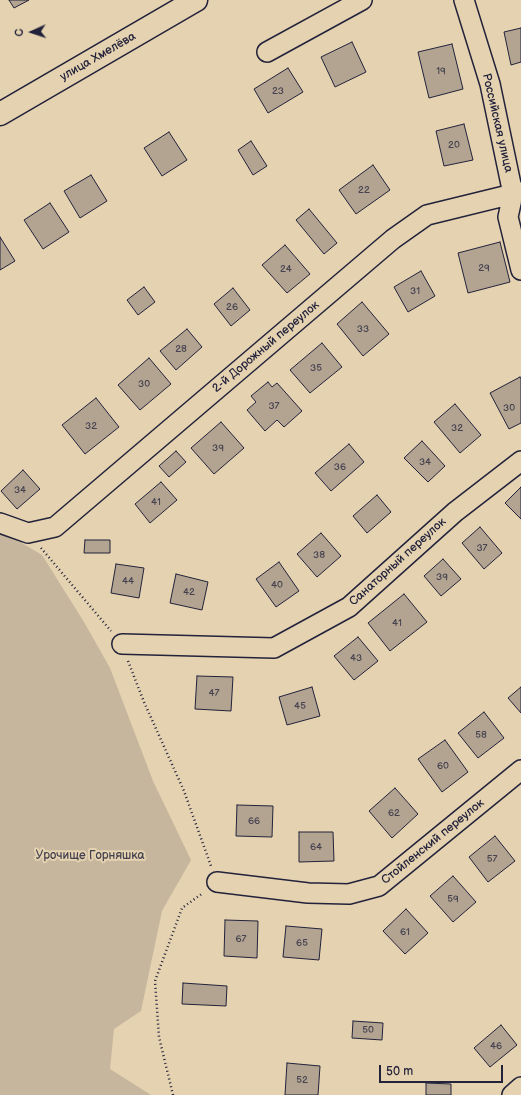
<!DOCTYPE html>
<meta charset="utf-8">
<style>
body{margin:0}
#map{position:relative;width:521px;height:1095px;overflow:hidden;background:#e5d2b0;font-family:"Balsamiq Sans",sans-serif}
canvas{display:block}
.north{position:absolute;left:12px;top:12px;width:40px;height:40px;-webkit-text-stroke:3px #e5d2b0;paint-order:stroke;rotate:267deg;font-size:11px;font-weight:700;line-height:16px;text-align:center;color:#22223b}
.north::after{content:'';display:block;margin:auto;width:14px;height:18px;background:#22223b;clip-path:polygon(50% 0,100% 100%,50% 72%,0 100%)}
.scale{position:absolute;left:379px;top:1065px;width:124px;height:18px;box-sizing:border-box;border:2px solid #22223b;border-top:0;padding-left:5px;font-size:12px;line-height:14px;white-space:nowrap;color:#22223b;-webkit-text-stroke:3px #e5d2b0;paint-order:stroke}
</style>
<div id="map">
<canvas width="521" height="1095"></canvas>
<div class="north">С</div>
<div class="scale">50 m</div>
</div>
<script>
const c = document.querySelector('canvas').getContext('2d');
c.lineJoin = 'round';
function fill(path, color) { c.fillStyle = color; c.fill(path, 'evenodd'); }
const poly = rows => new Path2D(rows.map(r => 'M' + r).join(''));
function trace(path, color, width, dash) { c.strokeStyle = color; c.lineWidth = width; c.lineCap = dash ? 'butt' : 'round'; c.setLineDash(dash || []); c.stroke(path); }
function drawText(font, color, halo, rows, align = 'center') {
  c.font = font + ' "Balsamiq Sans",sans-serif'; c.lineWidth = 4; c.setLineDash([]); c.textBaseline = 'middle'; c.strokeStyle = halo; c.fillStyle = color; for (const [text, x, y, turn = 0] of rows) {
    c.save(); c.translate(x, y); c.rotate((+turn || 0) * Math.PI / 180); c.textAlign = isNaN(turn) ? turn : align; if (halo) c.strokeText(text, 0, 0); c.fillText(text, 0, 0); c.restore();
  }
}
const green = poly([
 [0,530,42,555,84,622,110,668,153,781,191,860,162,911,141,1011,114,1029,110,1069,151,1095,0,1095]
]);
const building = poly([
 [9,0,29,0,14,8,9,0],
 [521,28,521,62,511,65,504,32,521,28],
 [352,42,366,72,335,87,321,57,352,42],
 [452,44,463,89,429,98,418,52,452,44],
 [288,68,303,92,268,113,254,89,288,68],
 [464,124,473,160,444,166,436,131,464,124],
 [169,132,187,160,162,176,144,148,169,132],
 [251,141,267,166,253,175,238,150,251,141],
 [373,165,390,190,356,214,339,190,373,165],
 [91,175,107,201,80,218,64,191,91,175],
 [50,203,69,232,43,249,24,220,50,203],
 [309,209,337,243,324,254,296,220,309,209],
 [0,237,15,261,0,270,0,237],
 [500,242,510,282,468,293,458,253,500,242],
 [285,245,310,274,287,293,262,265,285,245],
 [421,271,435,296,408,312,394,287,421,271],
 [144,287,155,302,138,315,127,300,144,287],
 [233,288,250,310,231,326,214,304,233,288],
 [362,302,389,334,363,356,337,324,362,302],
 [187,329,202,347,176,370,160,351,187,329],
 [322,343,342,367,310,393,290,370,322,343],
 [149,358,171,384,140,410,118,385,149,358],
 [520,377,521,379,521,423,509,429,490,393,520,377],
 [268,382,272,387,277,383,302,411,284,427,277,420,265,431,247,410,256,402,251,396,268,382],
 [96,398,119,427,85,454,62,425,96,398],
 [455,404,481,435,460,453,434,422,455,404],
 [221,422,244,448,214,474,191,448,221,422],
 [422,441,445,466,428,482,404,458,422,441],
 [349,444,364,462,331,491,315,473,349,444],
 [176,451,186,462,169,477,159,466,176,451],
 [23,470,40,489,17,509,1,491,23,470],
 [161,482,177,500,150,523,135,504,161,482],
 [521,487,521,519,505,503,521,487],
 [377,495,391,512,367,533,353,516,377,495],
 [480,527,502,553,484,569,462,543,480,527],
 [321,533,341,556,317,577,297,554,321,533],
 [85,540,110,540,110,553,84,553,85,540],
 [443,559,461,579,441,596,424,576,443,559],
 [279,562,299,591,276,607,256,579,279,562],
 [116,564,144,568,139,598,111,593,116,564],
 [176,574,208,582,202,610,170,603,176,574],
 [404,594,427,622,390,651,368,623,404,594],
 [358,637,378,661,354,680,334,656,358,637],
 [197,676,233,677,231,711,195,709,197,676],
 [312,687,320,716,287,725,279,697,312,687],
 [521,687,521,713,508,698,521,687],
 [484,712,504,738,478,758,458,733,484,712],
 [445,740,468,772,442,792,418,759,445,740],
 [395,788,418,814,392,838,369,811,395,788],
 [237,805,273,806,272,837,236,836,237,805],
 [299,832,333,832,334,861,299,862,299,832],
 [495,836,515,861,488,882,469,857,495,836],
 [453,876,476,902,453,922,430,896,453,876],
 [406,909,428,933,405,954,383,931,406,909],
 [225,920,258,921,257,958,224,956,225,920],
 [286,926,322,929,319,960,283,957,286,926],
 [183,983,227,986,226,1006,182,1004,183,983],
 [353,1021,383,1023,382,1040,352,1038,353,1021],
 [501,1025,517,1045,490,1067,474,1048,501,1025],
 [287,1063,320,1066,318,1095,285,1095,287,1063],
 [426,1083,451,1084,451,1095,426,1095,426,1083]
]);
const path = poly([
 [41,548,111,631],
 [128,661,144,702,184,791,211,866],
 [173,1095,159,1037,155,981,182,908,203,893]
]);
const minor = poly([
 [464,0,490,84,513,194,508,217,521,270],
 [267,52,362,0],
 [0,523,28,533,55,527,393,239,427,215,521,192],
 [122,644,274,648,349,607,455,512,521,461],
 [217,882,308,893,349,894,379,886,521,770],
 [512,1095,521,1087]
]);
const major = poly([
 [0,114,196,0]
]);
const numberNames = [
 ["19",441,71],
 ["23",278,91],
 ["20",454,145],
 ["22",364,190],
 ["29",484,268],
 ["24",286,269],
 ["31",415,291],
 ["26",232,307],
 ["33",363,329],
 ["28",181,349],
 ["35",316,368],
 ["30",144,384],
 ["37",274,406],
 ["30",509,408],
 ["32",91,426],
 ["32",457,428],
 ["39",218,448],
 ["34",425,462],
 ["36",340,467],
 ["34",20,490],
 ["41",156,502],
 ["37",482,548],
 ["38",319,555],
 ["39",442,577],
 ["44",128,581],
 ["40",277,585],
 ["42",189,592],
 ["41",397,623],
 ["43",356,658],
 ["47",214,693],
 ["45",300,706],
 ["58",481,735],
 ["60",443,766],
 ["62",394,813],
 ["66",254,821],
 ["64",316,847],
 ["57",492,859],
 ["59",453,899],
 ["61",405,932],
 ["67",241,939],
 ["65",302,943],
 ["50",368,1030],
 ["46",496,1046],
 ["52",302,1080]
];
const streetNames = [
 ["улица Хмелёва",98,57,-30],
 ["Российская улица",497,123,77],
 ["2-й Дорожный переулок",266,347,-40],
 ["Санаторный переулок",398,562,-42],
 ["Стойленский переулок",433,842,-39]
];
const parkNames = [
 ["Урочище Горняшка",90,856]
];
fill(green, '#c6b69d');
fill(building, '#b2a491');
trace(building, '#22223b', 1);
trace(minor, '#22223b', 22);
trace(major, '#22223b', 25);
trace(path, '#22223b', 2.5, [1, 3]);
trace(minor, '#e5d2b0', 19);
trace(major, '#e5d2b0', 22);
drawText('10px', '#464250', null, numberNames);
drawText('12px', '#22223b', '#e5d2b0', streetNames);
drawText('12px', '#43404f', '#e5d2b0', parkNames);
</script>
